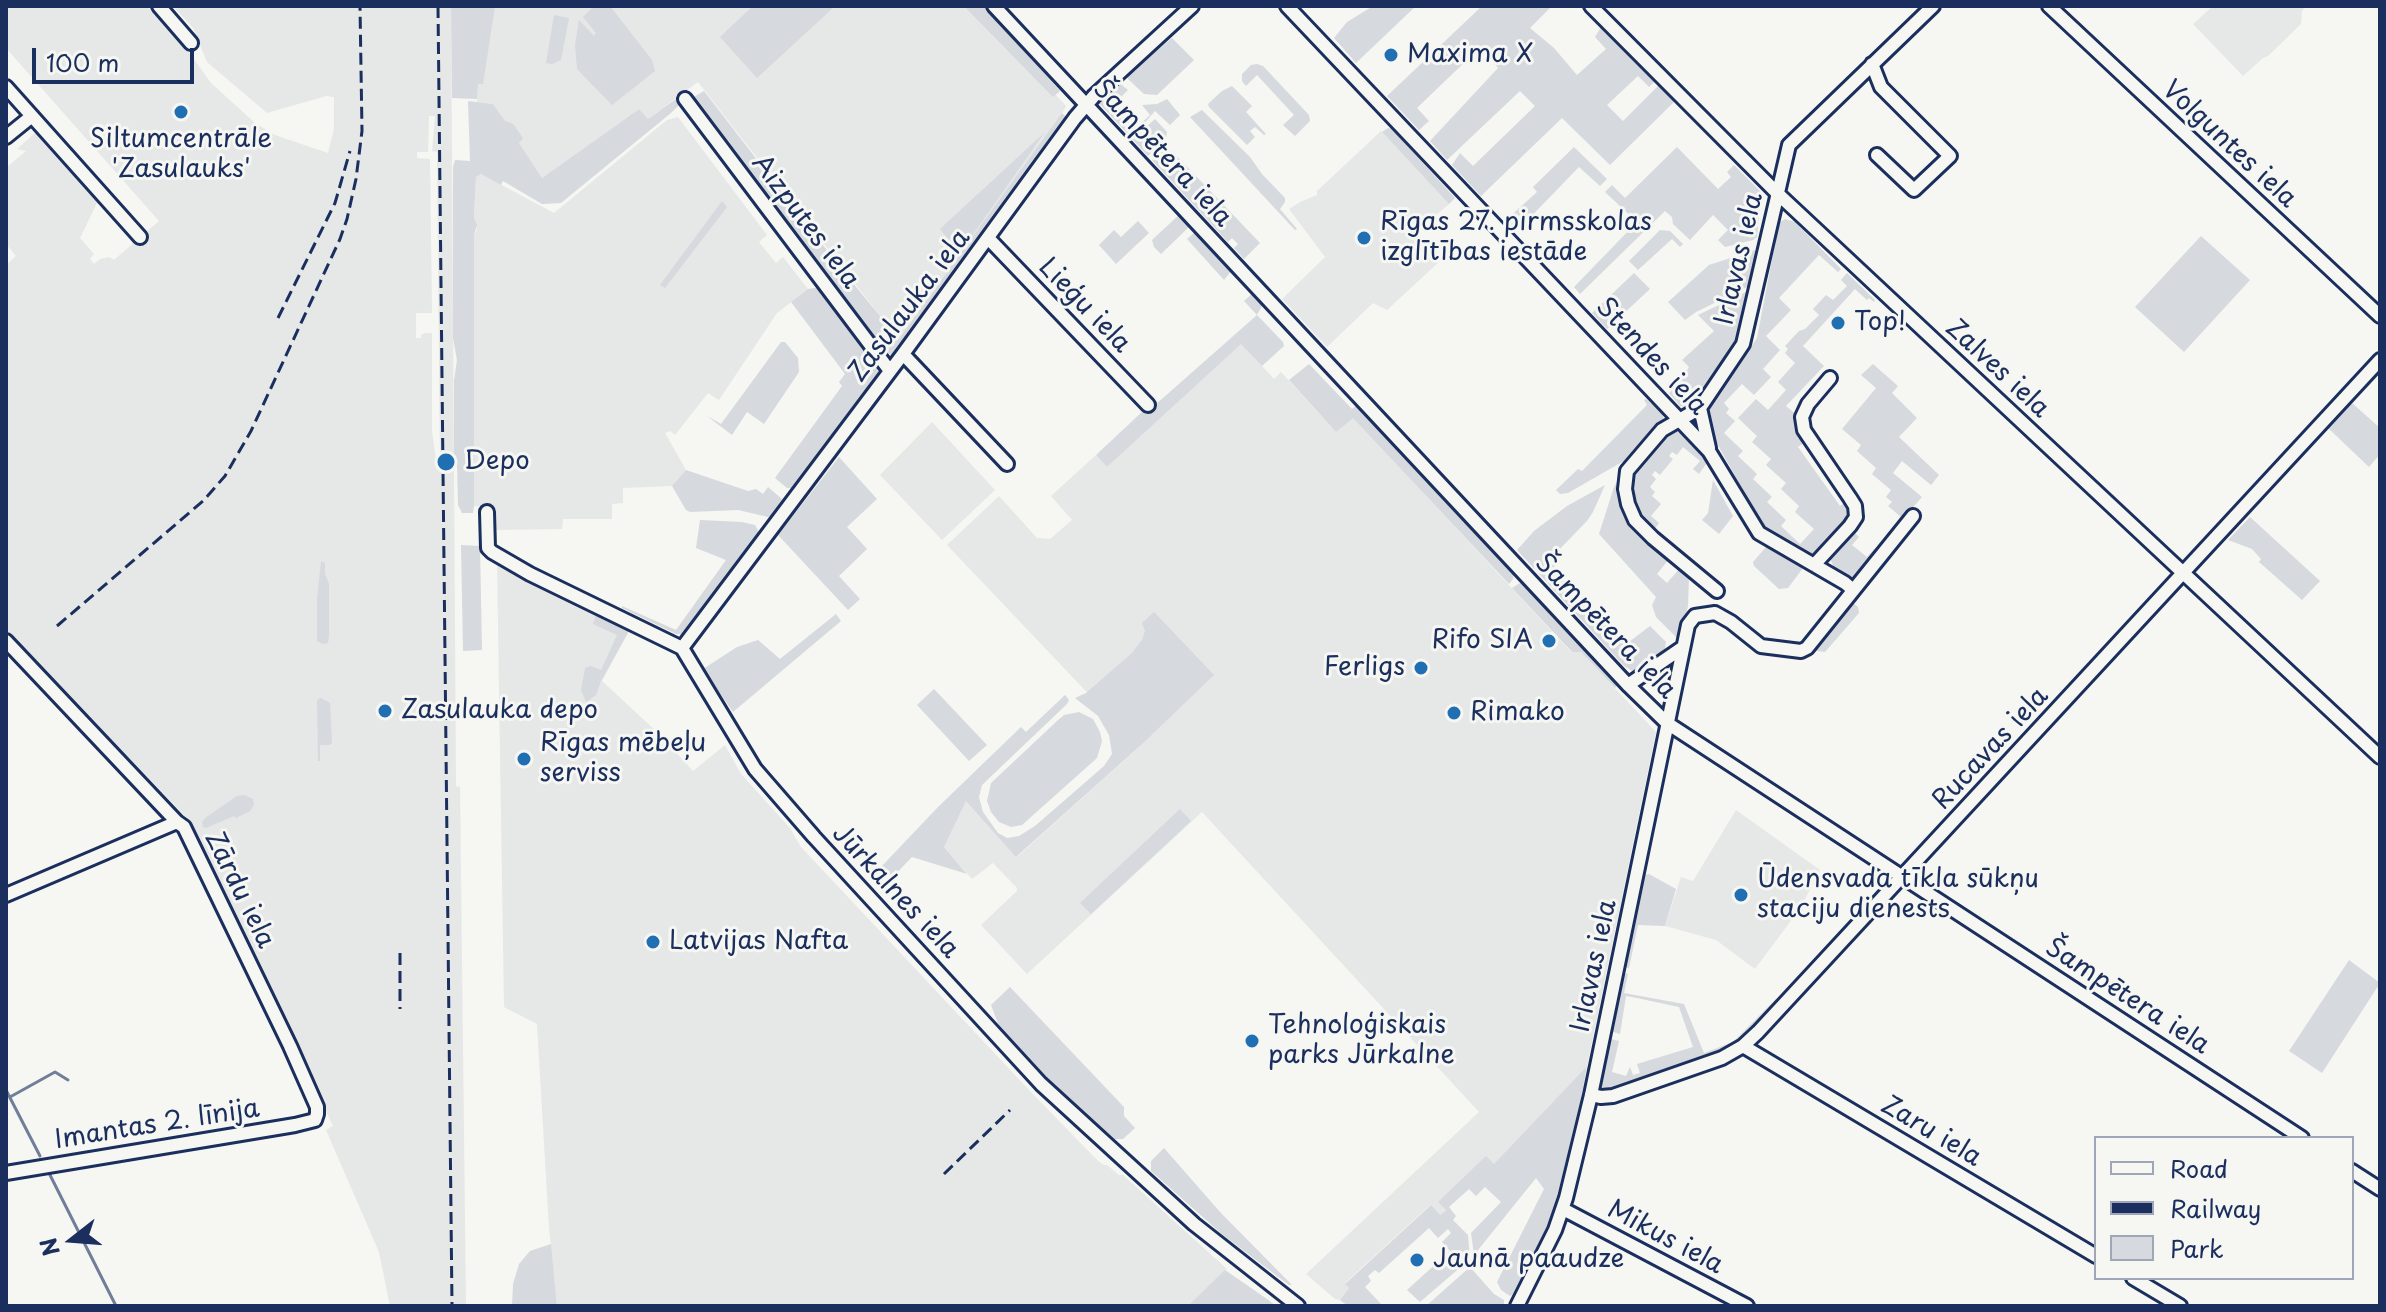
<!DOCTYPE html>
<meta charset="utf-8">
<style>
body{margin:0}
#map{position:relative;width:2386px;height:1312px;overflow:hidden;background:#f6f6f2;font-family:"Playpen Sans",sans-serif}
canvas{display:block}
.frame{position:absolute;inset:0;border:8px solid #1b2f5e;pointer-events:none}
.legend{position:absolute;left:2094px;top:1136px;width:260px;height:144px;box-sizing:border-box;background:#f6f6f2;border:2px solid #9ea6b7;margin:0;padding:10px 14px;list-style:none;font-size:24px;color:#1b2f5e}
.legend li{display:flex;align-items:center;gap:16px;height:40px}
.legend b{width:40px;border:2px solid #9ea6b7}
.north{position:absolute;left:32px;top:1200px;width:80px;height:80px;-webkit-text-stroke:6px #f6f6f2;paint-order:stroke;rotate:253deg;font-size:22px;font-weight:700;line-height:32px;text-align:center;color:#1b2f5e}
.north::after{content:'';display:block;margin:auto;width:28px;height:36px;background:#1b2f5e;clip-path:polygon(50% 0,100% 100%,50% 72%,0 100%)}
.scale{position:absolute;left:32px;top:48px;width:162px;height:36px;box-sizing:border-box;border:4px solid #1b2f5e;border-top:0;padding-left:10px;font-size:24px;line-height:28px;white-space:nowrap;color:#1b2f5e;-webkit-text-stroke:6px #f6f6f2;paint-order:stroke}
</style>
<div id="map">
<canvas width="2386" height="1312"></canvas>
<div class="frame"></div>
<ul class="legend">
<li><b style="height:10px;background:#f6f6f2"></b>Road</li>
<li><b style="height:10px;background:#1b2f5e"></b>Railway</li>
<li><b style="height:22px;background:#d6d9dd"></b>Park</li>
</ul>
<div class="north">N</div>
<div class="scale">100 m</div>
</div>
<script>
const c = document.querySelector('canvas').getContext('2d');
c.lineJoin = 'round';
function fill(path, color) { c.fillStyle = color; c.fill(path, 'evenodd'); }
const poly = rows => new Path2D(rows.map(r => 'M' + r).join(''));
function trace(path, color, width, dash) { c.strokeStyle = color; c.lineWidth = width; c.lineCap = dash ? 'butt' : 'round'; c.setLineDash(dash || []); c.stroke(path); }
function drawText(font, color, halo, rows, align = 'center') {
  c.font = font + ' "Playpen Sans",sans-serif'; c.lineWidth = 6; c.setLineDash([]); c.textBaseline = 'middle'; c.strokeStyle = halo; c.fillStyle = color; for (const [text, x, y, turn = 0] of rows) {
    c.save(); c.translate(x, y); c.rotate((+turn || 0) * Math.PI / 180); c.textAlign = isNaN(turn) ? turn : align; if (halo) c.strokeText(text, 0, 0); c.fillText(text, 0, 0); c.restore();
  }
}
const built = poly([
 [6,6,147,6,191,55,211,83,255,123,275,135,328,153,334,129,334,97,326,96,267,113,207,62,193,28,173,6,451,6,456,786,460,787,466,1306,390,1306,379,1252,326,1130,333,1126,189,820,6,630,6,265,16,256,6,244,6,168,26,151,17,149,36,132,98,201,80,238,94,254,90,259,94,264,100,259,109,257,114,260,159,221,6,48],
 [429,116,435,116,432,151,437,152,440,466,437,467,432,431,432,333,425,333,421,335,421,338,416,338,416,313,432,313,430,159,417,158,417,152,428,152],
 [477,6,974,6,1066,106,1057,123,899,340,698,82,648,119,639,109,542,178,493,104,477,102],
 [2213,6,2306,6,2302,11,2301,24,2268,56,2263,58,2243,76,2193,24],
 [678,117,767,235,759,242,776,263,783,257,808,289,777,313,719,400,708,393,675,435,670,431,665,433,686,470,672,486,623,488,623,503,612,504,612,519,563,519,562,529,493,530,492,507,474,506,473,244,474,234,477,230,474,219,476,177,481,174,554,213,667,120],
 [1381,131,1449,204,1414,234,1440,261,1387,310,1373,303,1327,347,1282,299,1325,257,1289,209,1300,202,1317,195,1317,191],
 [1241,343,1274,379,1281,372,1336,432,1353,417,1571,652,1581,652,1656,732,1587,1066,1483,1176,1440,1215,1430,1205,1345,1283,1349,1288,1340,1300,1335,1299,1306,1274,1479,1112,1202,812,1027,974,981,925,1017,891,1017,888,993,863,972,879,944,847,966,800,1017,857,1139,747,947,545,999,496,1037,538,1050,539,1072,520,1051,496,1096,455,1107,467],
 [932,422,995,490,942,540,880,475],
 [497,562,536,585,629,631,602,681,657,732,693,771,725,745,741,774,790,828,801,847,1029,1090,1098,1161,1104,1165,1107,1165,1119,1175,1123,1175,1227,1269,1189,1306,557,1306,549,1228,537,1024,504,1007],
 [1736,810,1820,870,1801,907,1755,969,1716,940,1665,926,1681,877,1693,881]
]);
const green = poly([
 [451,6,495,6,483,84,478,84,477,99,452,98],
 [594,6,610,6,652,60,655,71,612,105,577,69,575,45,579,20,594,36,596,33,583,17],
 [753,6,835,6,757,78,720,37],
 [964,6,984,6,1060,91,1053,97],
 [1373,6,1416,6,1356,63,1334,38,1347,22],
 [1482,6,1552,6,1530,28,1554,48,1577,75,1606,49,1595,37,1601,27,1655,81,1649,87,1638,76,1607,105,1623,121,1659,85,1675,101,1610,165,1562,118,1481,196,1452,165,1460,153,1473,166,1535,106,1520,91,1447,160,1430,141,1498,68,1489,56,1480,49,1472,56,1469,53,1467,55,1469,58,1417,108,1429,121,1419,130,1387,96],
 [554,15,569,18,561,60,552,64,546,63],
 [1172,38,1194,60,1157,95,1144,94,1128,79,1128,74],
 [1257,64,1263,66,1309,115,1310,121,1295,136,1283,125,1294,115,1257,75,1246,86,1242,81,1242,74,1251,65],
 [1118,82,1128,90,1112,106,1134,130,1150,115,1142,105,1157,104,1167,99,1180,115,1170,125,1155,111,1141,127,1143,130,1155,119,1167,132,1166,138,1148,156,1099,103],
 [1232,86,1252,106,1246,112,1266,134,1264,135,1255,127,1250,131,1255,137,1247,145,1209,107,1208,104,1222,91],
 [704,91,843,271,899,339,1062,113,1066,117,899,349,891,355,881,348,692,98],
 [676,99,680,104,671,113,561,203,542,204,503,181,501,185,481,174,476,177,474,218,477,225,474,235,474,506,473,513,462,513,458,505,457,463,454,456,454,381,457,360,453,338,453,167,455,160,470,161,468,101,493,104,505,121,513,124,523,138,519,143,542,178,639,109,648,119],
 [1202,110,1250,157,1262,174,1285,198,1285,202,1280,209,1297,229,1295,230,1190,117],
 [1388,128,1392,129,1455,198,1449,204,1382,132],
 [1045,132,960,253,940,229],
 [1574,147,1607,179,1600,186,1579,167,1516,232,1505,221,1537,192,1533,187],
 [1677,147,1718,189,1731,177,1727,172,1734,165,1760,191,1761,197,1757,237,1753,240,1725,247,1718,240,1728,230,1713,215,1690,240,1673,224,1672,217,1665,211,1580,294,1574,287,1637,222,1605,192,1612,185,1625,198],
 [1164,149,1173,152,1260,243,1244,259,1234,248,1238,244,1232,238,1228,242,1152,160],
 [722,201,727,207,665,288,660,285],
 [1180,214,1190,226,1161,254,1154,247,1152,240],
 [1785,219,1795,222,1841,269,1838,272,1819,255,1779,298,1791,310,1766,336,1780,350,1763,369,1771,377,1754,395,1742,384,1724,403,1729,409,1726,413,1735,421,1724,433,1743,451,1738,456,1757,474,1753,479,1772,497,1767,502,1786,520,1781,526,1800,544,1814,529,1795,512,1799,506,1781,489,1786,483,1766,465,1771,459,1752,442,1757,436,1738,418,1756,399,1768,410,1786,390,1778,382,1795,363,1785,353,1788,349,1785,346,1799,331,1805,329,1819,315,1813,309,1826,295,1833,300,1847,286,1841,280,1847,273,1875,300,1874,302,1869,298,1867,300,1855,289,1803,346,1824,366,1786,406,1798,416,1806,441,1798,447,1840,506,1846,502,1850,509,1849,520,1814,555,1806,554,1763,526,1719,447,1709,426,1709,411,1714,401,1757,338,1779,223],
 [1138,221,1149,233,1116,264,1099,245,1114,230,1121,237],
 [1660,230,1670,231,1683,244,1680,247,1672,239,1638,270,1629,261],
 [1196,231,1232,270,1224,280,1187,239],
 [2201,236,2250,280,2184,352,2135,307],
 [1755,250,1754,269,1749,286,1696,312,1685,320,1668,302,1709,265],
 [1634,273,1650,289,1607,329,1592,313],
 [815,288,820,289,875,361,878,372,877,378,794,488,787,488,775,478,842,386,839,382,845,374,791,302,808,289],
 [1748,291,1735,342,1695,401,1690,407,1680,406,1669,393,1679,384,1689,367,1682,360,1714,331,1698,315],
 [1254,292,1263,304,1257,315,1283,342,1284,346,1262,366,1241,344,1107,467,1096,455,1143,411,1146,413,1257,315,1244,301],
 [781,342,785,342,798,358,799,372,764,424,747,412,732,435,707,416,721,424],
 [1309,364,1352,409,1358,404,1514,572,1513,579,1509,584,1353,418,1336,432,1289,380],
 [1873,364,1898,386,1892,393,1917,418,1899,437,1939,475,1931,485,1902,461,1893,473,1922,497,1907,514,1901,517,1888,506,1892,502,1886,497,1891,490,1872,474,1876,468,1857,451,1861,445,1842,429,1876,388,1861,375],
 [1646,399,1662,413,1664,420,1643,445,1629,458,1568,493,1560,494,1556,490,1578,469,1582,471,1647,405,1644,400],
 [2352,403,2380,428,2380,454,2369,467,2328,428],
 [1669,432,1678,432,1683,435,1709,460,1699,474,1693,469,1700,461,1683,447,1677,455,1672,452,1669,456,1673,459,1660,475,1655,471,1652,475,1656,479,1650,487,1655,492,1652,496,1661,504,1651,516,1659,523,1654,530,1640,517,1631,484,1635,469,1659,438],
 [839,457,877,499,847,527,867,549,839,576,860,599,848,610,778,535],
 [686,470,748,491,756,489,763,494,768,487,782,499,772,516,768,517,738,510,690,512,686,510,672,486],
 [1620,478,1622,479,1624,500,1667,554,1669,559,1657,574,1667,583,1680,568,1687,572,1689,577,1688,606,1680,638,1676,637,1656,617,1652,605,1656,597,1599,534,1614,487],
 [1713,480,1733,516,1719,534,1702,520,1708,513],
 [1605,485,1593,512,1587,521,1549,560,1625,645,1650,626,1666,642,1664,653,1656,654,1636,673,1624,666,1517,550,1534,531,1567,506],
 [2250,517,2320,581,2302,600,2259,562,2261,559,2252,549,2228,540],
 [700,520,742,522,755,525,759,532,689,630,683,634,676,634,622,608,622,606,676,630,726,560,696,548],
 [1854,532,1859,537,1852,545,1867,557,1875,548,1880,551,1856,577,1852,577,1834,568,1830,558],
 [461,545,480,546,482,650,463,651],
 [1766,547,1771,547,1802,563,1803,568,1788,588,1779,589,1754,566,1753,562],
 [321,561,325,563,325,574,329,584,329,635,328,643,323,644,317,641,317,600],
 [1520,583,1524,583,1618,683,1615,688,1581,652,1572,652,1512,588],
 [1852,602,1858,607,1859,613,1825,652,1817,651,1814,648],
 [1154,612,1214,675,1141,745,1016,857,966,801,944,847,967,874,912,857,887,883,881,867,938,807,1021,727,1026,732,1065,695,1069,700,1067,704,982,785,979,797,983,812,998,833,1007,838,1019,836,1035,826,1104,766,1112,754,1109,735,1098,716,1075,698,1086,693,1132,653,1142,640,1145,631,1142,623],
 [836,614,841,621,733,712,703,669,737,647,758,640,780,659],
 [596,615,629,631,601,681,596,695,586,702,581,690,585,668,591,666,601,670,617,635,593,624],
 [934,689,987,745,969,761,917,705],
 [321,698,330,703,332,743,329,745,320,745,320,761,318,761,317,701,318,699],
 [1079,712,1093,719,1100,732,1102,741,1097,758,1022,825,1011,827,999,822,991,812,987,801,991,783,1057,721,1064,715],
 [245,795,253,799,254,805,250,811,236,818,234,816,206,828,203,827,202,822,205,818,237,796],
 [1180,809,1191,821,1091,914,1080,903],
 [1649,874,1676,889,1665,926,1638,925,1629,968,1624,967,1642,878,1644,875],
 [2349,960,2380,983,2322,1073,2289,1051],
 [1622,972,1628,974,1624,993,1684,1004,1704,1053,1733,1042,1776,999,1778,1002,1740,1043,1729,1049,1608,1091,1603,1088,1600,1082,1607,1043,1611,1039,1619,1041,1612,1072,1626,1076,1630,1067,1633,1075,1640,1073,1637,1064,1693,1047,1679,1007,1637,998,1626,996,1620,1034,1610,1031],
 [1010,987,1124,1107,1124,1116,1135,1128,1123,1139,1115,1139,1056,1089,999,1026,991,1005],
 [1587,1066,1574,1136,1552,1213,1545,1231,1512,1295,1510,1296,1501,1290,1497,1282,1544,1189,1536,1178,1474,1255,1471,1233,1501,1202,1485,1187,1476,1196,1469,1189,1449,1207,1456,1216,1453,1220,1468,1235,1470,1259,1420,1302,1407,1290,1450,1251,1442,1242,1451,1233,1448,1229,1438,1238,1429,1228,1379,1273,1375,1270,1368,1276,1371,1281,1365,1287,1383,1306,1348,1306,1340,1300,1349,1288,1345,1284,1431,1205,1440,1215,1446,1210,1438,1202,1486,1156,1494,1164],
 [1164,1148,1220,1212,1292,1285,1289,1285,1223,1235,1151,1171,1151,1161],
 [551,1244,557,1306,512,1306,513,1284,519,1264,530,1251],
 [1470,1267,1494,1294,1504,1300,1504,1306,1426,1306],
 [1225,1270,1267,1299,1276,1306,1188,1306]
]);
const stream = poly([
 [6,1090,40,1156],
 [10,1097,55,1072,68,1080],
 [49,1173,116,1306]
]);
const minor = poly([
 [159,6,191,43],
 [994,6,1628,685,1667,723,2302,1138],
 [1287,6,1709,451,1759,533,1845,583,1852,589],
 [1591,6,1777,193,2380,757],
 [2049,6,2380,316],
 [1872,64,1881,87,1950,156,1914,190,1877,155],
 [6,87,140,237],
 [685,99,890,371],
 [6,137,32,116],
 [988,238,1148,405],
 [903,354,1007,464],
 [1700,408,1709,448],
 [487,512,488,548,492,552,530,574,682,648,755,769,814,837,1041,1084,1194,1224,1298,1306],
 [1814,565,1850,526,1856,517,1855,506,1850,498,1804,430,1802,417,1808,404,1830,378],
 [1717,591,1653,538,1635,520,1628,504,1625,489,1627,471,1662,430,1700,408,1743,344,1789,145,1933,6],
 [6,641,177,822,184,827,290,1046,317,1107,317,1114,315,1120,295,1125,6,1173],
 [682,648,903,354,1075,118,1094,96,1192,6],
 [1628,685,1682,648],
 [6,895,177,822],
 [1743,1046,2096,1256],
 [1591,1095,1601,1097,1613,1096,1722,1058,1743,1046,1758,1032,2380,360],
 [2352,1171,2380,1189],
 [1563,1209,1747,1306],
 [2133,1278,2180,1306],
 [1517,1306,1555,1230,1566,1198,1591,1095,1688,625,1695,616,1715,613,1731,622,1761,646,1801,651,1807,648,1913,516]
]);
const rail = poly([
 [438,6,452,1306],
 [278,318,335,203,350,151],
 [57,626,203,501,225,476,251,431,340,239,347,219,356,179,362,131,360,6],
 [400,953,400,1009],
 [944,1174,1010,1110]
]);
const markers = [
 [1391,55,8,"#1f6fb2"],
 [181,112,8,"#1f6fb2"],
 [1364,238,8,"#1f6fb2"],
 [1838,323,8,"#1f6fb2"],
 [446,462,10,"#1f6fb2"],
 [1549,641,8,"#1f6fb2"],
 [1421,668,8,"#1f6fb2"],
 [385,711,8,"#1f6fb2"],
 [1454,713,8,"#1f6fb2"],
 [524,759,8,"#1f6fb2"],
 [1741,895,8,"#1f6fb2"],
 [653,942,8,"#1f6fb2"],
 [1252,1041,8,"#1f6fb2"],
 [1417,1260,8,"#1f6fb2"]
];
const poiNames = [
 ["Maxima X",1407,55],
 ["Siltumcentrāle",181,140,"center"],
 ["'Zasulauks'",181,170,"center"],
 ["Rīgas 27. pirmsskolas",1380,223],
 ["izglītības iestāde",1380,253],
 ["Top!",1854,323],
 ["Depo",464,462],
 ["Rifo SIA",1533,641,"right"],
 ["Ferligs",1405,668,"right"],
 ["Zasulauka depo",401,711],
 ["Rimako",1470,713],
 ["Rīgas mēbeļu",540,744],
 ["serviss",540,774],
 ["Ūdensvada tīkla sūkņu",1757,880],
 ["staciju dienests",1757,910],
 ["Latvijas Nafta",669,942],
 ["Tehnoloģiskais",1268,1026],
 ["parks Jūrkalne",1268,1056],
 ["Jaunā paaudze",1433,1260]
];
const streetNames = [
 ["Volguntes iela",2229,145,43],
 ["Šampētera iela",1162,154,47],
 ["Aizputes iela",805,222,53],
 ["Irlavas iela",1740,259,-77],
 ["Zasulauka iela",910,306,-53],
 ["Lieģu iela",1084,306,46],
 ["Stendes iela",1651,357,47],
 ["Zalves iela",1997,369,43],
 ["Šampētera iela",1605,627,46],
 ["Rucavas iela",1991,749,-47],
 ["Zārdu iela",239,890,64],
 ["Jūrkalnes iela",895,892,47],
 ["Irlavas iela",1595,966,-78],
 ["Šampētera iela",2127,997,33],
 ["Imantas 2. līnija",157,1125,-9],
 ["Zaru iela",1931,1132,31],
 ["Mikus iela",1665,1238,28]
];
fill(built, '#e6e7e7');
fill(green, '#d6d9dd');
trace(stream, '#717e99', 3);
trace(minor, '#1b2f5e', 18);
trace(minor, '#f6f6f2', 12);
trace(rail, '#1b2f5e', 3, [12, 6]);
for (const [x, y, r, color] of markers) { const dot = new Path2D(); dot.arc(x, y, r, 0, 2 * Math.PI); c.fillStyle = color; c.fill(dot); trace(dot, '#f6f6f2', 3); }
drawText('26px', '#1b2f5e', '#f6f6f2', poiNames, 'left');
drawText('26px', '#1b2f5e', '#f6f6f2', streetNames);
</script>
